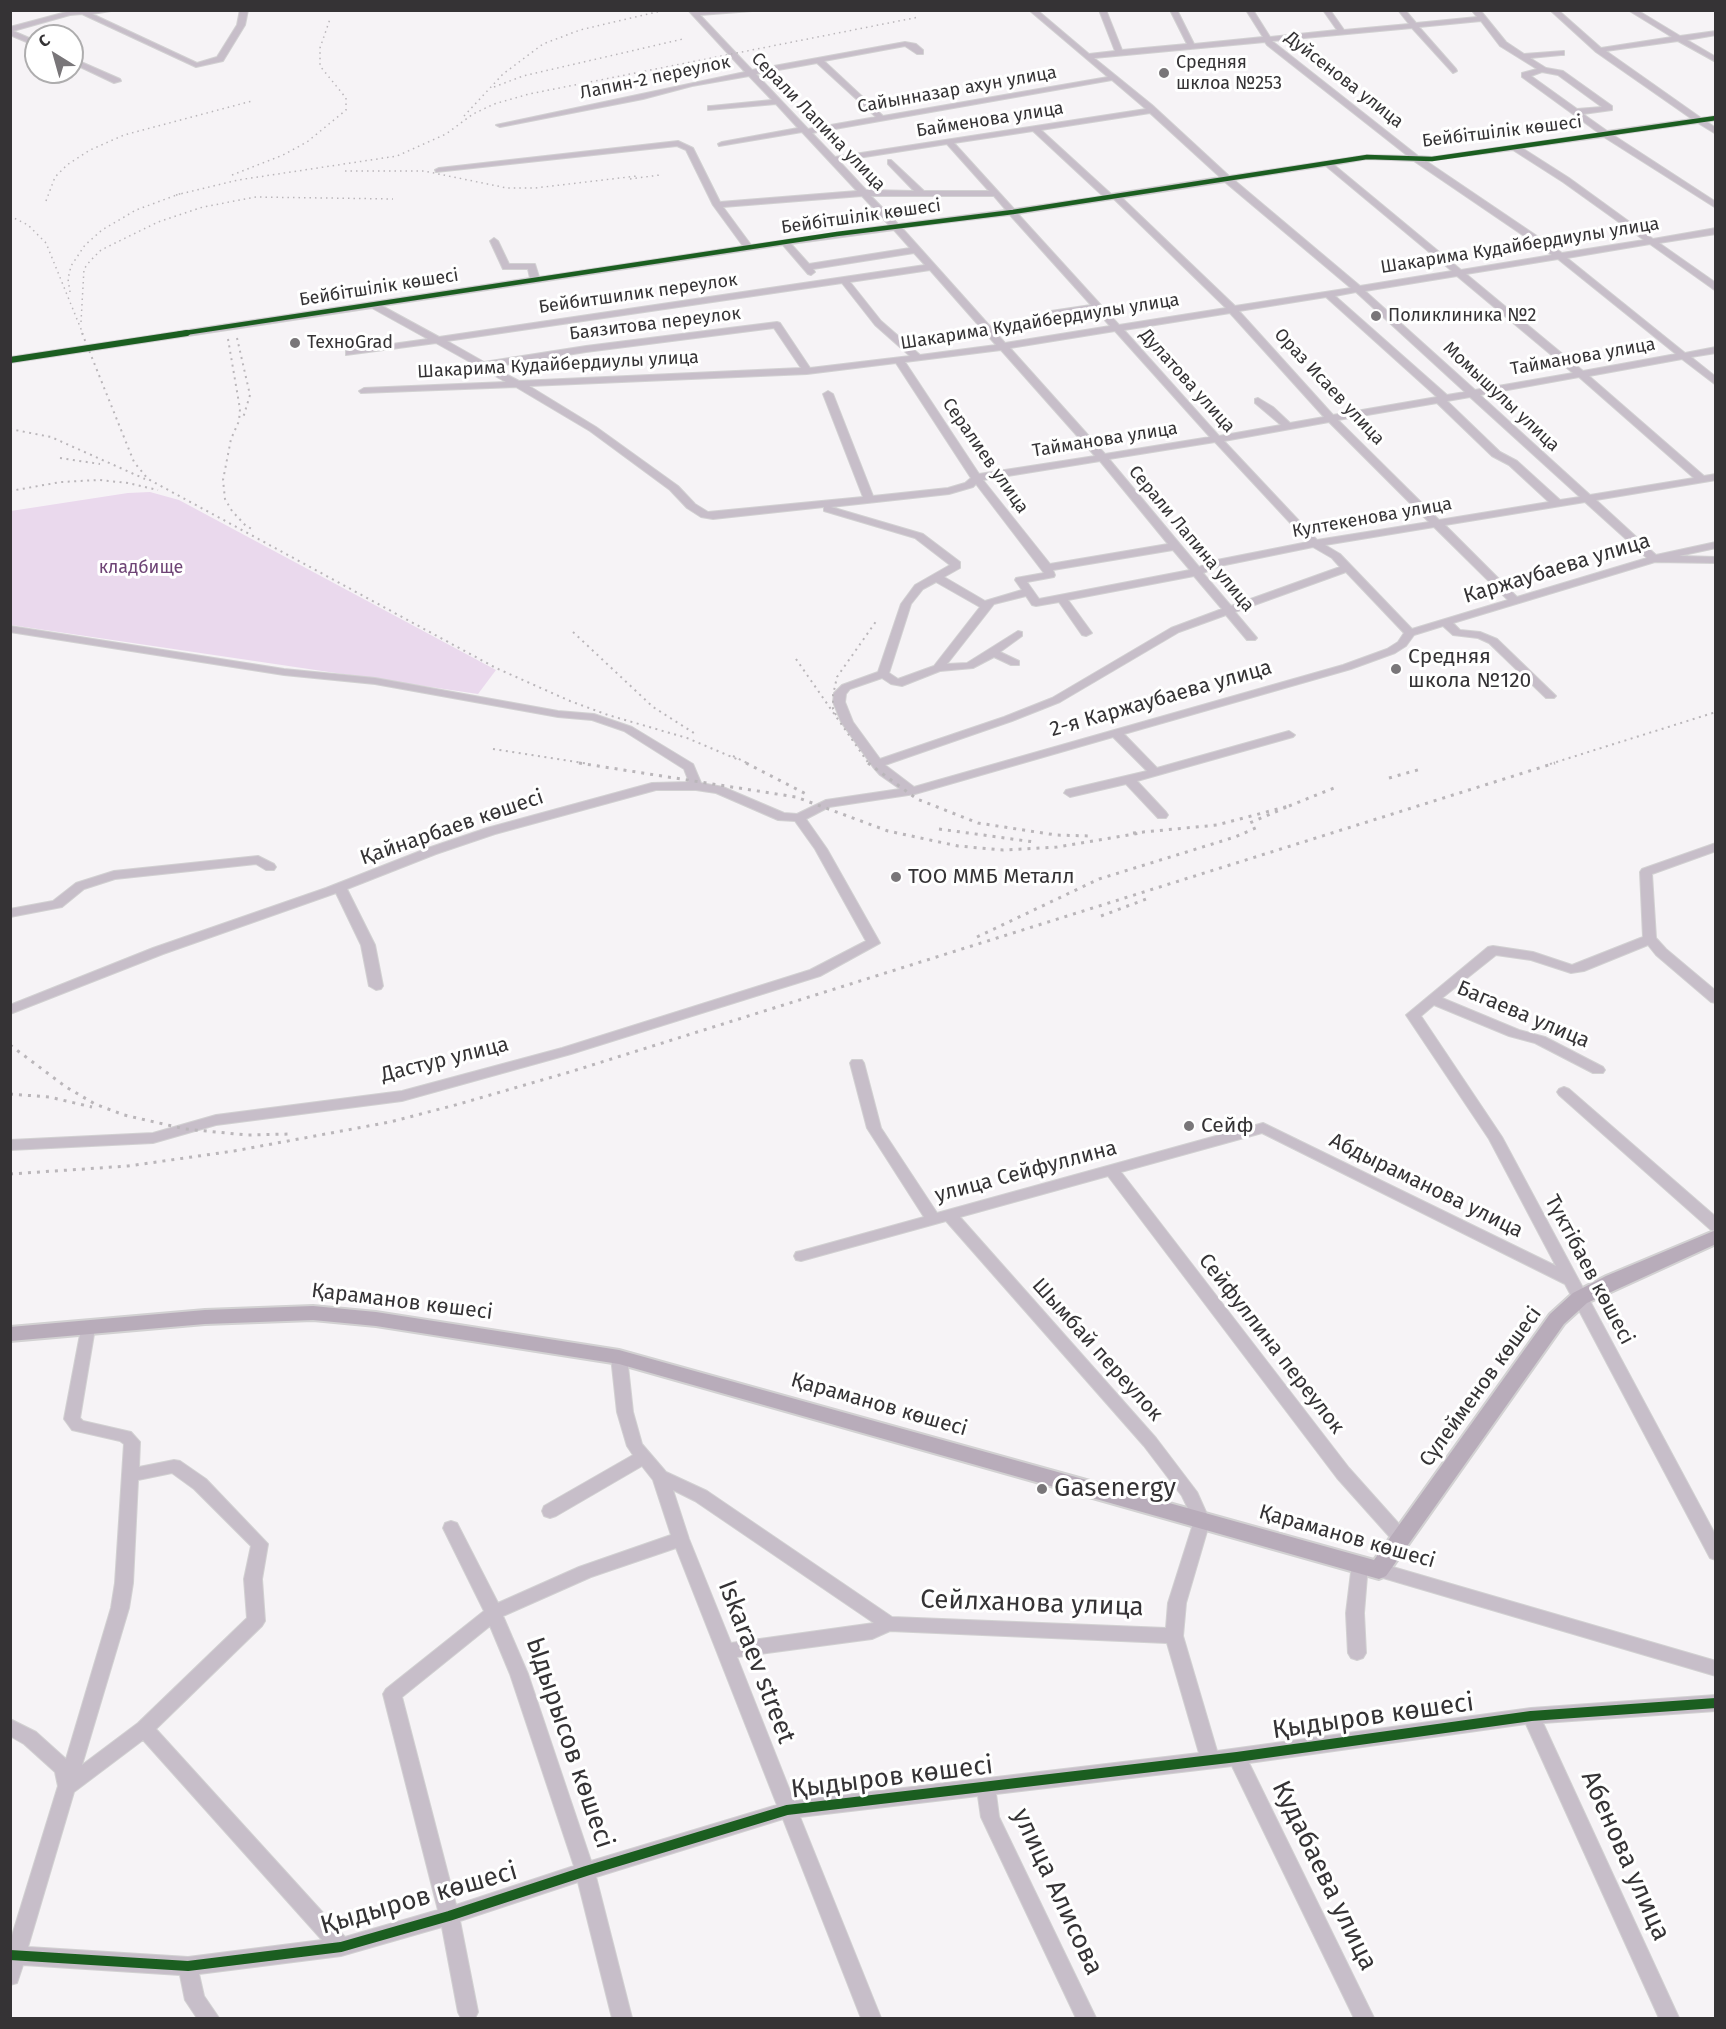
<!DOCTYPE html>
<meta charset="utf-8">
<style>
body{margin:0}
#map{position:relative;width:1726px;height:2029px;overflow:hidden;background:#f6f3f6;font-family:"Fira Sans",sans-serif}
canvas{display:block}
.frame{position:absolute;inset:0;border:12px solid #353335;pointer-events:none}
.north{position:absolute;left:24px;top:24px;width:60px;height:60px;box-sizing:border-box;background:#fff;border:2px solid #aeadae;border-radius:50%;rotate:323deg;font-size:16px;font-weight:700;line-height:24px;text-align:center;color:#353335}
.north::after{content:'';display:block;margin:auto;width:21px;height:27px;background:#797679;clip-path:polygon(50% 0,100% 100%,50% 72%,0 100%)}
</style>
<div id="map">
<canvas width="1726" height="2029"></canvas>
<div class="frame"></div>
<div class="north">С</div>
</div>
<script>
const c = document.querySelector('canvas').getContext('2d');
c.lineJoin = 'round';
function fill(path, color) { c.fillStyle = color; c.fill(path, 'evenodd'); }
const poly = rows => new Path2D(rows.map(r => 'M' + r).join(''));
function trace(path, color, width, dash) { c.strokeStyle = color; c.lineWidth = width; c.lineCap = dash ? 'butt' : 'round'; c.setLineDash(dash || []); c.stroke(path); }
function drawText(font, color, halo, rows, align = 'center') {
  c.font = font + ' "Fira Sans",sans-serif'; c.lineWidth = 6; c.setLineDash([]); c.textBaseline = 'middle'; c.strokeStyle = halo; c.fillStyle = color; for (const [text, x, y, turn = 0] of rows) {
    c.save(); c.translate(x, y); c.rotate((+turn || 0) * Math.PI / 180); c.textAlign = isNaN(turn) ? turn : align; if (halo) c.strokeText(text, 0, 0); c.fillText(text, 0, 0); c.restore();
  }
}
const green = poly([
 [150,492,179,500,496,670,478,694,11,625,11,511,128,493]
]);
const minor = poly([
 [117,10,92,14,197,63,217,57,237,25,240,10,248,10,245,25,223,61,196,67,82,14,70,15,13,31,36,41,36,46,10,35,10,27,70,11,117,10],
 [688,10,765,10,700,15,752,70,905,42,916,44,923,50,923,54,917,54,905,46,824,61,883,116,1108,77,1029,10,1037,10,1089,54,1115,51,1099,10,1106,10,1122,50,1187,44,1170,10,1177,10,1194,44,1263,37,1246,10,1253,10,1270,37,1337,30,1323,10,1330,10,1344,30,1409,24,1398,10,1405,10,1416,23,1477,17,1473,12,1480,10,1506,42,1524,54,1564,51,1564,55,1561,55,1530,58,1546,68,1563,71,1612,106,1612,110,1583,114,1607,131,1692,119,1596,52,1550,10,1558,10,1601,48,1672,37,1628,10,1637,10,1680,36,1716,31,1716,35,1687,40,1716,57,1716,62,1678,41,1606,51,1701,118,1716,116,1716,120,1707,122,1716,128,1716,134,1698,123,1613,135,1716,202,1716,208,1604,137,1522,148,1569,178,1653,239,1716,228,1716,234,1659,243,1716,283,1716,291,1650,244,1567,258,1685,353,1716,347,1716,353,1691,357,1716,377,1716,385,1682,359,1589,376,1704,476,1716,474,1716,480,1596,500,1656,555,1716,542,1716,548,1679,556,1716,557,1716,563,1655,562,1453,623,1460,630,1480,632,1497,639,1554,694,1556,696,1554,698,1546,698,1489,643,1478,638,1453,635,1443,626,1414,635,1406,646,1395,653,1351,669,1124,734,1157,768,1289,731,1295,735,1293,737,1137,781,1166,812,1168,815,1166,818,1158,818,1126,784,1070,797,1064,793,1066,790,1147,771,1113,737,915,794,829,807,806,819,827,849,880,943,820,976,571,1054,402,1101,216,1125,153,1143,10,1150,10,1140,153,1133,216,1115,402,1091,562,1048,810,970,866,941,815,849,795,821,778,820,716,793,696,790,656,790,495,834,436,854,347,889,375,945,383,986,381,989,376,990,369,986,361,945,336,893,163,954,10,1014,10,1005,153,948,326,888,428,848,487,828,652,783,689,782,684,769,624,731,592,720,558,717,375,684,284,675,10,632,10,626,284,669,375,678,558,711,594,714,632,727,693,764,701,783,723,787,784,813,797,814,826,800,900,789,880,775,873,767,841,722,833,702,834,693,842,685,878,672,901,604,915,585,950,565,915,538,824,511,824,507,713,519,701,517,687,508,670,490,590,431,516,387,361,393,359,391,364,388,506,382,436,343,346,355,346,351,349,350,428,339,372,308,10,363,10,357,530,278,528,269,503,269,490,241,494,238,498,241,509,264,535,264,539,277,743,246,713,205,686,150,677,146,436,172,435,170,439,168,678,141,693,148,720,202,857,191,802,132,719,146,718,144,722,142,798,128,776,104,708,110,708,106,711,106,772,100,749,76,692,86,643,99,500,127,496,125,745,72,688,10],
 [1481,21,1500,46,1537,69,1522,73,1522,77,1599,133,1432,157,1418,156,1272,41,1412,28,1453,73,1457,71,1456,69,1419,27,1481,21],
 [1265,42,1267,45,1408,156,1367,155,1229,176,1152,105,1094,58,1265,42],
 [817,63,876,117,808,129,756,74,817,63],
 [1542,72,1558,75,1602,107,1577,109,1531,76,1542,72],
 [1112,80,1146,109,835,157,812,133,1112,80],
 [1150,113,1220,177,1111,194,1041,130,1150,113],
 [1033,131,1103,196,1014,209,954,143,1033,131],
 [947,144,989,191,924,191,891,160,888,160,888,164,914,191,866,190,839,161,947,144],
 [1513,150,1563,182,1644,240,1562,253,1426,161,1513,150],
 [1367,159,1414,161,1552,255,1461,270,1334,165,1367,159],
 [1326,166,1452,271,1360,286,1234,180,1326,166],
 [1225,182,1351,288,1235,306,1122,198,1225,182],
 [862,196,889,225,751,245,723,207,862,196],
 [871,196,994,196,1006,210,898,224,871,196],
 [1114,199,1226,308,1119,325,1018,214,1114,199],
 [1010,215,1091,305,1051,311,1046,314,1048,316,1096,310,1110,326,1005,343,902,228,1010,215],
 [894,230,910,248,809,264,791,244,894,230],
 [783,245,808,274,811,275,815,272,813,269,914,253,925,265,439,337,382,306,783,245],
 [1558,259,1676,354,1583,371,1466,274,1558,259],
 [930,270,996,345,920,355,881,321,850,282,930,270],
 [1457,276,1573,373,1475,390,1365,291,1457,276],
 [842,283,875,325,910,356,810,368,780,323,777,322,586,346,484,362,447,341,842,283],
 [1356,292,1465,392,1447,395,1335,296,1356,292],
 [1326,297,1437,397,1333,415,1239,311,1326,297],
 [1230,313,1324,417,1290,423,1273,407,1258,398,1255,399,1255,403,1281,425,1219,436,1124,330,1230,313],
 [774,328,801,368,519,381,492,367,586,352,774,328],
 [1115,331,1210,437,1105,454,1010,348,1115,331],
 [1001,350,1095,456,979,474,905,362,1001,350],
 [896,363,971,478,965,483,948,488,873,496,833,394,828,391,823,394,863,497,708,512,695,504,678,486,596,427,529,386,807,374,896,363],
 [1579,377,1694,478,1590,495,1480,395,1579,377],
 [1470,397,1580,497,1560,500,1517,461,1500,452,1447,401,1470,397],
 [1437,403,1492,456,1509,465,1549,502,1439,520,1338,420,1437,403],
 [1329,422,1429,522,1317,540,1224,441,1329,422],
 [1215,442,1308,542,1217,560,1199,567,1109,459,1215,442],
 [1100,461,1168,544,1050,564,983,480,1100,461],
 [976,484,1044,573,1016,578,1015,580,1022,590,985,601,944,577,960,568,960,562,923,534,831,507,949,494,973,487,976,484],
 [1585,502,1647,558,1517,597,1445,525,1585,502],
 [1434,527,1508,600,1412,629,1340,554,1325,545,1434,527],
 [1313,547,1332,558,1340,567,1231,606,1203,573,1220,566,1313,547],
 [1173,550,1190,570,1039,599,1027,582,1054,577,1055,575,1053,570,1173,550],
 [1346,572,1404,633,1398,642,1387,649,1343,665,914,787,885,765,1012,721,1060,702,1179,632,1226,615,1247,640,1255,640,1257,638,1235,612,1346,572],
 [1194,576,1222,609,1171,628,1052,698,1004,717,880,759,853,722,845,702,846,694,850,689,882,678,891,684,902,686,940,671,973,668,994,657,1011,665,1019,665,1019,661,1000,652,1022,636,1022,632,1018,631,967,663,947,664,994,604,1026,596,1032,605,1036,606,1059,602,1082,635,1086,636,1092,633,1068,600,1194,576],
 [936,582,980,607,934,666,898,679,889,673,911,604,923,589,936,582],
 [72,58,120,79,121,81,114,83,72,63,72,58],
 [1716,843,1716,851,1652,874,1656,938,1666,949,1716,991,1716,1003,1711,1002,1656,955,1648,945,1584,971,1571,973,1531,960,1496,955,1442,998,1519,1030,1545,1037,1603,1067,1605,1070,1603,1073,1593,1073,1535,1043,1509,1036,1434,1005,1421,1016,1502,1137,1716,1536,1716,1560,1710,1558,1565,1284,1262,1133,1121,1172,1349,1468,1408,1534,1410,1539,1408,1544,1402,1546,1396,1544,1337,1478,1108,1176,960,1217,1156,1438,1197,1492,1210,1521,1186,1603,1183,1636,1217,1751,1531,1708,1716,1695,1716,1711,1543,1723,1679,2018,1659,2018,1526,1724,1249,1763,1374,2018,1354,2018,1232,1766,996,1794,999,1817,1096,2018,1076,2018,981,1817,978,1796,800,1817,881,2018,861,2018,783,1819,596,1877,632,2018,612,2018,578,1882,460,1921,478,2012,475,2018,461,2018,458,2012,442,1927,341,1956,199,1974,204,1996,219,2018,197,2018,185,2000,180,1975,23,1965,17,1983,10,1985,10,1942,58,1786,55,1772,24,1744,10,1736,10,1719,36,1732,66,1759,111,1608,115,1583,124,1444,120,1441,72,1430,64,1419,82,1324,87,1322,92,1324,95,1328,80,1418,83,1421,131,1432,140,1442,139,1467,174,1460,180,1461,206,1479,268,1544,262,1579,265,1621,262,1626,156,1729,345,1937,438,1910,383,1694,386,1689,484,1611,443,1528,445,1523,451,1521,457,1523,498,1603,579,1567,671,1535,653,1480,642,1466,556,1516,550,1518,544,1516,542,1511,544,1506,633,1455,627,1446,617,1412,611,1357,613,1353,619,1351,625,1353,627,1357,633,1412,642,1444,666,1472,707,1491,892,1617,1166,1628,1168,1603,1194,1521,1182,1496,1144,1446,946,1221,801,1261,796,1260,794,1256,796,1252,801,1251,924,1217,867,1128,850,1063,852,1060,862,1060,864,1063,881,1128,937,1213,1263,1123,1556,1266,1489,1139,1406,1015,1488,947,1493,946,1533,952,1572,965,1643,937,1640,872,1642,869,1716,843],
 [172,1473,194,1489,251,1546,244,1579,247,1618,138,1723,82,1765,129,1608,133,1583,138,1480,172,1473],
 [673,1490,695,1501,874,1623,731,1643,689,1539,673,1490],
 [676,1548,777,1805,591,1861,528,1674,503,1616,591,1577,676,1548],
 [490,1626,510,1674,574,1866,456,1905,402,1697,490,1626],
 [890,1631,1167,1643,1199,1753,794,1801,737,1657,872,1639,890,1631],
 [143,1740,322,1940,188,1957,28,1947,74,1792,143,1740],
 [258,856,274,864,276,867,274,870,266,870,256,864,115,879,84,889,62,907,10,917,10,909,53,901,76,883,114,871,258,856],
 [1564,1087,1569,1089,1716,1217,1716,1231,1711,1230,1559,1095,1557,1092,1559,1089,1564,1087],
 [1360,1557,1366,1559,1368,1564,1364,1613,1366,1653,1363,1658,1357,1660,1351,1658,1348,1653,1346,1613,1352,1564,1354,1559,1360,1557],
 [1379,1563,1716,1661,1716,1676,1373,1575,1371,1570,1373,1565,1379,1563]
]);
const major = poly([
 [1716,1230,1716,1244,1587,1303,1564,1324,1386,1576,1379,1579,619,1364,376,1326,313,1320,205,1324,10,1341,10,1327,205,1310,313,1306,376,1312,619,1350,1374,1560,1550,1314,1573,1293,1606,1276,1716,1230]
]);
const railFar2 = poly([
 [494,87,523,76,683,39],
 [464,116,503,74,543,44,580,30,665,10],
 [345,171,424,171,507,188,535,188,637,176],
 [232,175,283,155,307,142,346,110,346,98,320,66,320,48,330,19],
 [630,179,660,175],
 [176,195,238,180,397,156,446,134,473,114,494,104,529,94,919,17],
 [46,201,55,177,67,165,90,150,124,135,252,101],
 [10,216,28,225,46,243,83,334],
 [70,292,68,279,71,266,85,245,102,230,136,210,182,193],
 [81,322,84,269,90,261,101,250,158,222,203,207,256,197,393,199]
]);
const railFar1 = poly([
 [82,333,134,462,148,479,496,668,570,701,608,715,687,738,739,760],
 [237,338,250,395,243,418],
 [228,339,240,409,239,421,231,439,223,480,225,499,232,511,246,526,254,530],
 [10,429,51,437,145,479],
 [60,458,100,464],
 [10,491,61,482,99,480,128,483,158,490],
 [573,632,653,707,697,735],
 [796,659,869,764],
 [836,715,833,709,833,695,837,677,877,620],
 [493,749,589,764],
 [733,756,749,764],
 [1550,764,1716,712]
]);
const rail = poly([
 [579,763,796,797,888,831,958,846,1003,850,1057,847,1141,833],
 [746,763,810,796],
 [868,763,917,799,978,823,1056,835,1091,836],
 [1389,778,1421,769],
 [1289,806,1339,786],
 [939,829,1034,842],
 [1133,833,1217,825,1289,806,1245,825],
 [1101,916,1149,898],
 [977,937,1099,879,1235,837,1258,827],
 [10,1045,66,1087,95,1104,124,1115,185,1129,247,1135,291,1134],
 [10,1094,49,1097,92,1107],
 [10,1174,128,1166,234,1151,390,1122,459,1104,573,1071,1555,763]
]);
const cyclewayFar2 = poly([
 [178,334,837,234,1013,212,1367,157,1432,159,1716,118]
]);
const cyclewayFar1 = poly([
 [10,360,187,333]
]);
const cycleway = poly([
 [10,1955,188,1966,341,1947,449,1916,586,1871,787,1810,1237,1757,1531,1716,1716,1703]
]);
const markers = [
 [1164,73,6,"#797679"],
 [1376,316,6,"#797679"],
 [295,343,6,"#797679"],
 [1396,669,6,"#797679"],
 [896,877,6,"#797679"],
 [1189,1126,6,"#797679"],
 [1042,1489,6,"#797679"]
];
const farPoinames = [
 ["Средняя",1176,63],
 ["шклоа №253",1176,84],
 ["Поликлиника №2",1388,316],
 ["ТехноGrad",307,343]
];
const farStreetnames = [
 ["Лапин-2 переулок",655,78,-12],
 ["Дуйсенова улица",1344,80,38],
 ["Сайынназар ахун улица",957,90,-10],
 ["Байменова улица",990,120,-9],
 ["Серали Лапина улица",818,122,46],
 ["Бейбітшілік көшесі",1502,132,-7],
 ["Бейбітшілік көшесі",861,217,-8],
 ["Шакарима Кудайбердиулы улица",1520,246,-9],
 ["Бейбітшілік көшесі",379,288,-9],
 ["Бейбитшилик переулок",638,294,-8],
 ["Шакарима Кудайбердиулы улица",1040,322,-9],
 ["Баязитова переулок",655,324,-7],
 ["Тайманова улица",1583,357,-10],
 ["Шакарима Кудайбердиулы улица",558,365,-3],
 ["Дулатова улица",1187,381,48],
 ["Ораз Исаев улица",1329,387,47],
 ["Момышулы улица",1501,397,43],
 ["Тайманова улица",1105,440,-9],
 ["Сералиев улица",985,456,55],
 ["Култекенова улица",1372,518,-10],
 ["Серали Лапина улица",1191,539,50]
];
const farParknames = [
 ["кладбище",141,568]
];
const streetNames = [
 ["Каржаубаева улица",1557,569,-17],
 ["2-я Каржаубаева улица",1161,699,-16],
 ["Қайнарбаев көшесі",452,828,-19],
 ["Багаева улица",1523,1015,23],
 ["Дастур улица",445,1060,-14],
 ["улица Сейфуллина",1026,1172,-15],
 ["Абдыраманова улица",1426,1186,26],
 ["Түктібаев көшесі",1589,1270,62],
 ["Қараманов көшесі",402,1302,7],
 ["Сейфуллина переулок",1271,1344,52],
 ["Шымбай переулок",1097,1350,48],
 ["Сүлейменов көшесі",1481,1387,-54],
 ["Қараманов көшесі",879,1405,16],
 ["Қараманов көшесі",1347,1537,16]
];
const poiNames = [
 ["Средняя",1408,657],
 ["школа №120",1408,681],
 ["ТОО ММБ Металл",908,877],
 ["Сейф",1201,1126]
];
const nearPoinames = [
 ["Gasenergy",1054,1489]
];
const nearStreetnames = [
 ["Сейлханова улица",1032,1604,2],
 ["Iskaraev street",756,1662,69],
 ["Қыдыров көшесі",1373,1717,-8],
 ["Ыдырысов көшесі",569,1743,71],
 ["Қыдыров көшесі",892,1778,-7],
 ["Абенова улица",1625,1856,66],
 ["Кудабаева улица",1324,1876,64],
 ["улица Алисова",1057,1892,65],
 ["Қыдыров көшесі",419,1899,-16]
];
fill(green, '#ead9ed');
trace(minor, '#d2d1d2', 2);
trace(major, '#d2d1d2', 4);
fill(minor, '#c7bec9');
fill(major, '#b8acba');
trace(railFar2, '#bab6ba', 1.5, [1.5, 4]);
trace(railFar1, '#bab6ba', 2, [2, 4.5]);
trace(rail, '#bab6ba', 3, [3, 6]);
trace(cyclewayFar2, '#1b5e20', 4.5);
trace(cyclewayFar1, '#1b5e20', 6);
trace(cycleway, '#1b5e20', 10);
for (const [x, y, r, color] of markers) { const dot = new Path2D(); dot.arc(x, y, r, 0, 2 * Math.PI); c.fillStyle = color; c.fill(dot); trace(dot, '#fff', 2); }
drawText('18px', '#353335', '#fff', farPoinames, 'left');
drawText('18px', '#353335', '#fff', farStreetnames);
drawText('18px', '#6e4475', '#fff', farParknames);
drawText('21px', '#353335', '#fff', streetNames);
drawText('21px', '#353335', '#fff', poiNames, 'left');
drawText('26px', '#353335', '#fff', nearPoinames, 'left');
drawText('26px', '#353335', '#fff', nearStreetnames);
</script>
